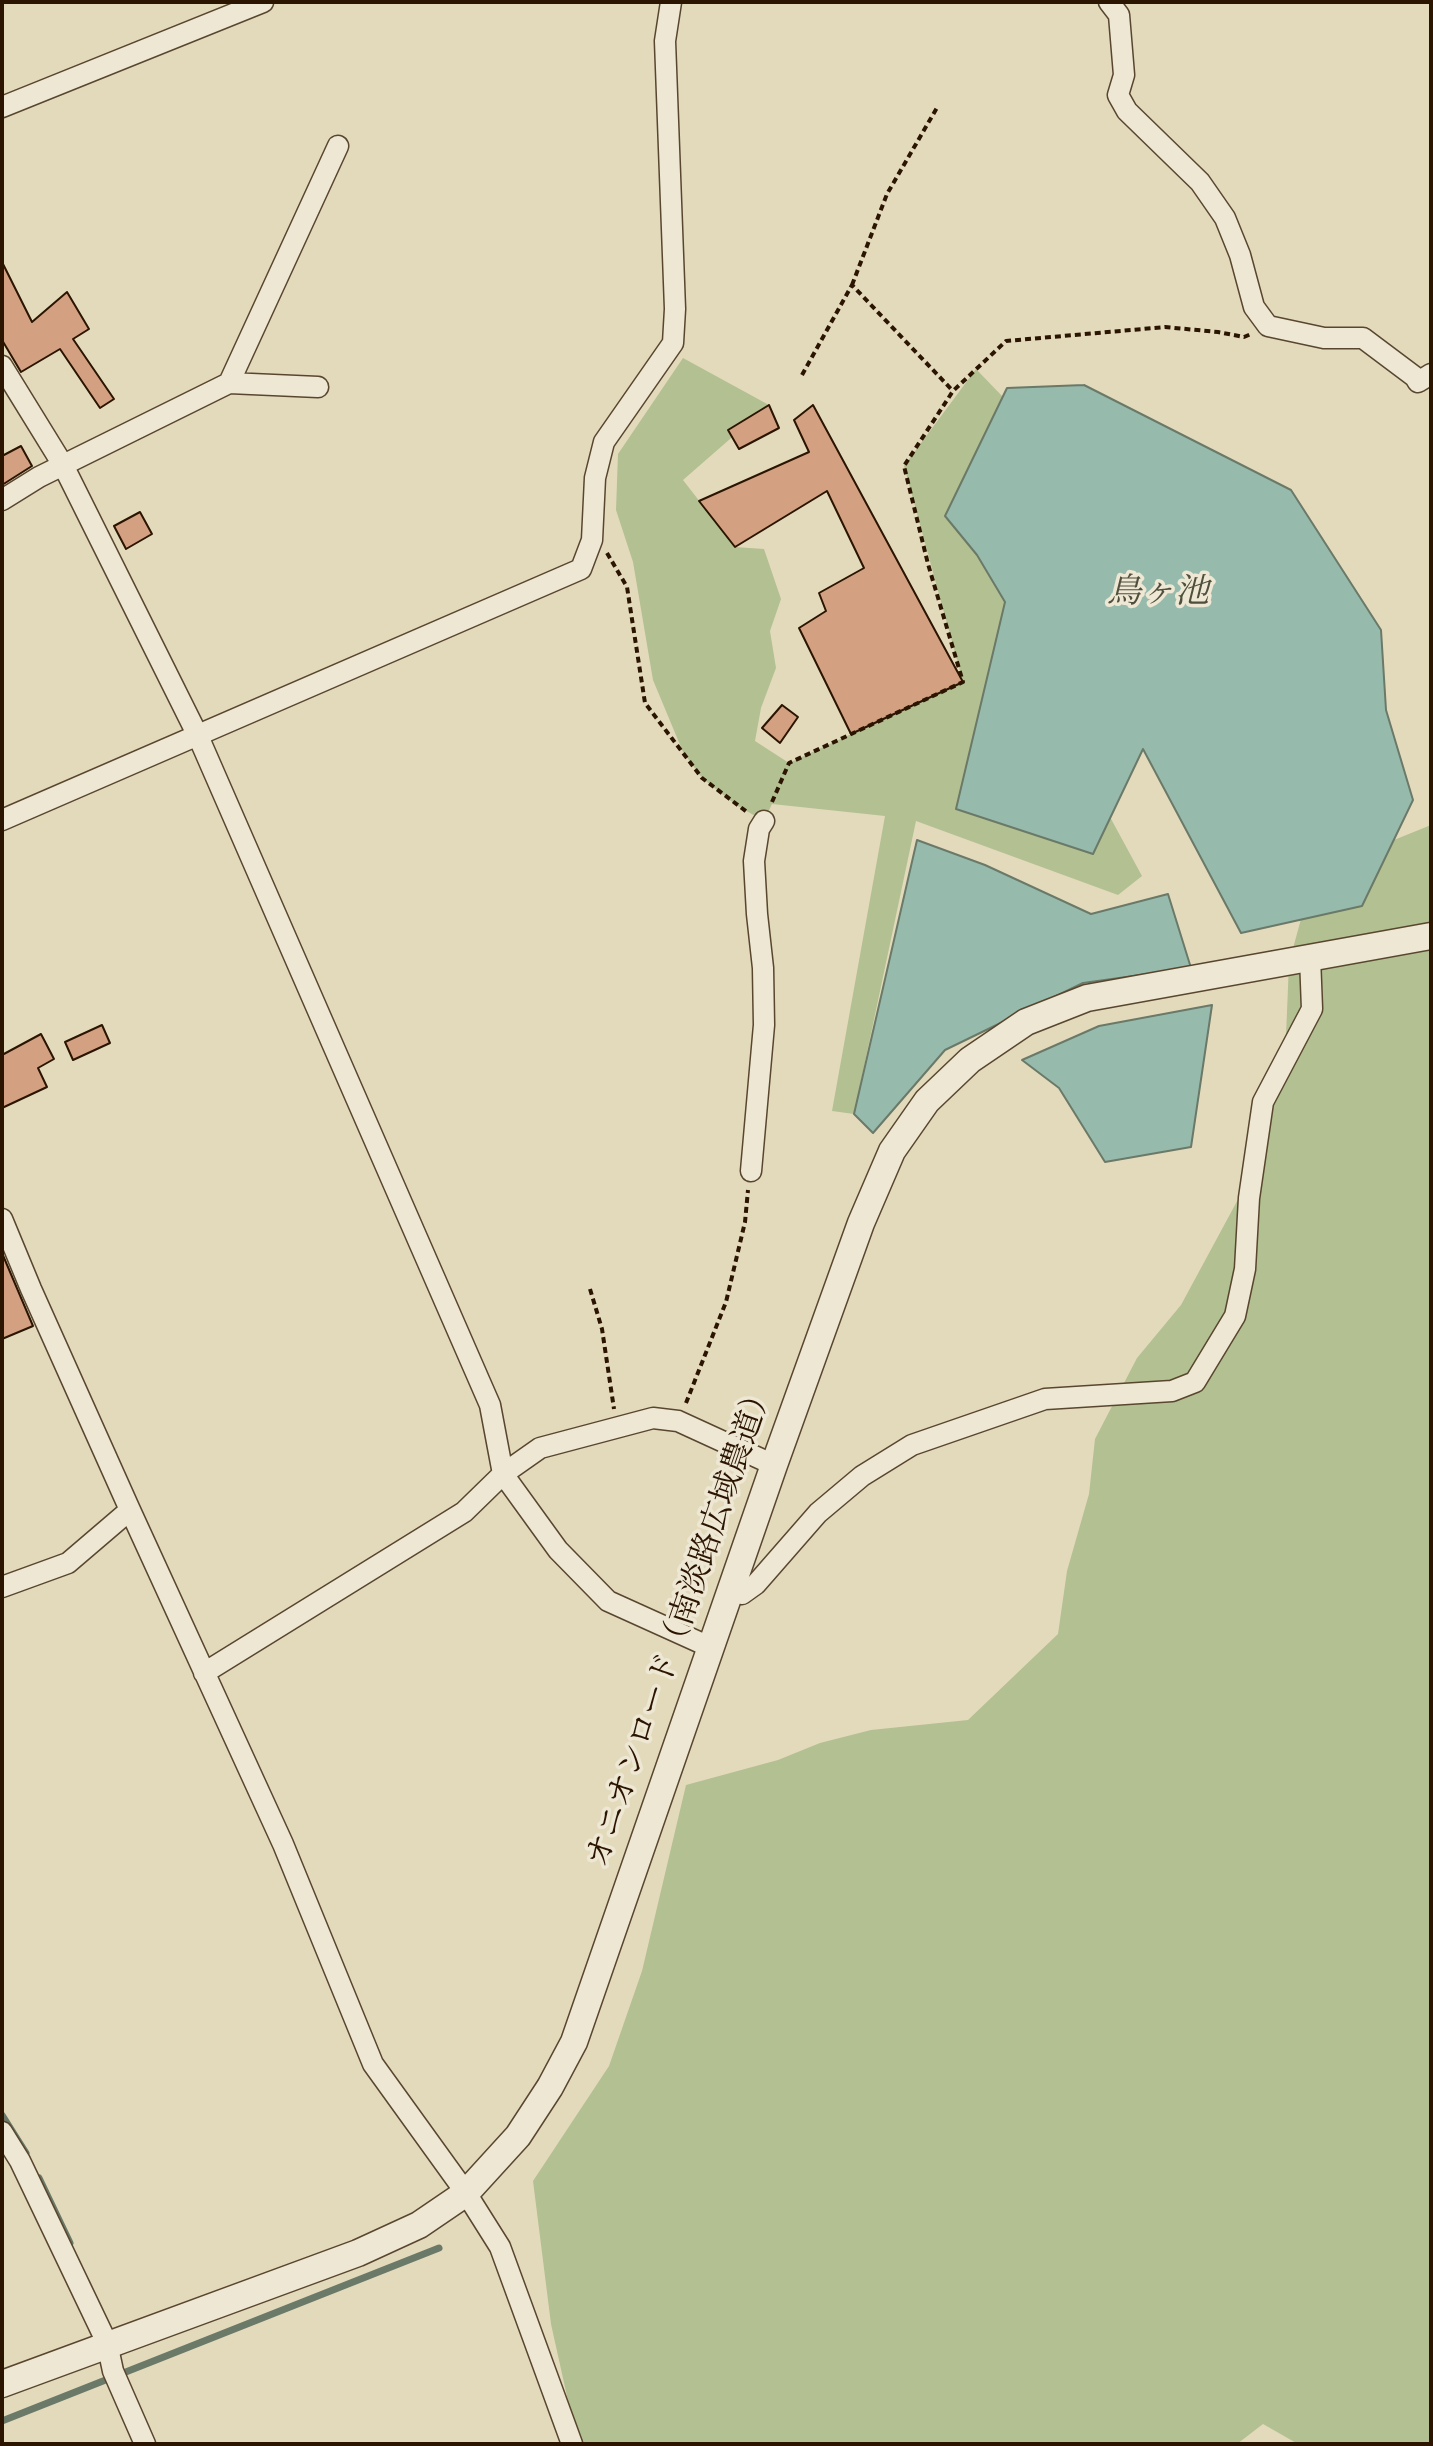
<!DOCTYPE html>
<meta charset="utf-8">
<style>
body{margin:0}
#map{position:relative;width:1433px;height:2446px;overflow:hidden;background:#e3dabc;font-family:"IM FELL English",serif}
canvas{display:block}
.frame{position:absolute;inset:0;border:4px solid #2b1500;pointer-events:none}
</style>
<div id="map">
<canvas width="1433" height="2446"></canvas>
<div class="frame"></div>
</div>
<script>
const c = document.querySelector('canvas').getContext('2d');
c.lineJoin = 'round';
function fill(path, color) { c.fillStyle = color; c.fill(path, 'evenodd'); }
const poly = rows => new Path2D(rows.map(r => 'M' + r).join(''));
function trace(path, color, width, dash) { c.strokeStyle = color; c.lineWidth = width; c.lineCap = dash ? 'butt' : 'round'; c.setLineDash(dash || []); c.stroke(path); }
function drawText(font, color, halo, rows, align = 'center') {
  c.font = font + ' "IM FELL English","Noto Serif JP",serif'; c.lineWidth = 7; c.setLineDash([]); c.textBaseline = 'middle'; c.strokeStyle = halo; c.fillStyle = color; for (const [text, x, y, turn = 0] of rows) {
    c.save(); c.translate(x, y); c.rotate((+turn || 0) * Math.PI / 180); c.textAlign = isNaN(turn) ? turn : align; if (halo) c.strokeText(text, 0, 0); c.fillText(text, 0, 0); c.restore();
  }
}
const green = poly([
 [683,358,769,405,683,480,735,547,764,549,781,599,770,631,776,668,761,708,755,741,789,763,963,682,904,466,976,369,1003,397,945,516,977,555,1005,601,957,809,1093,854,1110,817,1142,876,1118,895,916,821,854,1114,832,1111,885,816,772,804,764,821,736,805,702,778,683,752,653,680,633,562,616,510,618,454],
 [1431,825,1431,2444,1298,2444,1263,2424,1237,2444,580,2444,576,2437,551,2324,533,2181,609,2066,642,1971,686,1785,778,1760,820,1743,871,1730,968,1720,1058,1634,1067,1571,1089,1494,1095,1439,1137,1358,1181,1305,1242,1192,1270,1125,1286,1036,1289,963,1301,919,1389,842]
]);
const water = poly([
 [1084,385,1291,490,1381,630,1386,710,1413,800,1362,906,1241,933,1143,749,1093,854,956,809,1005,602,977,555,945,516,1007,388,1084,385],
 [917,840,985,865,1091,914,1168,894,1191,968,1083,983,945,1050,873,1133,854,1114,917,840],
 [1212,1005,1191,1147,1105,1162,1059,1088,1022,1060,1099,1026,1212,1005]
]);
const stream = poly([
 [2,2115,26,2153],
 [39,2178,70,2243],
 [2,2421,439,2248]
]);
const building = poly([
 [2,262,32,322,67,292,89,329,73,339,114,399,100,408,60,349,21,372,2,340,2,262],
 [769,405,779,428,739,449,728,430,769,405],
 [813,405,963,682,851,734,799,628,826,611,819,593,864,568,827,491,735,547,699,501,809,452,794,420,813,405],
 [21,446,32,466,2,485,2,456,21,446],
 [140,512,152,534,126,549,114,526,140,512],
 [782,705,798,717,780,743,762,728,782,705],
 [102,1025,110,1043,73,1060,65,1042,102,1025],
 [41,1034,54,1059,38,1068,47,1087,2,1108,2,1055,41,1034],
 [2,1253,33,1326,2,1339,2,1253]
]);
const path = poly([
 [852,285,887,194,938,106],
 [802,375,852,285,953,391],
 [607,553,627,587,645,703,702,778,747,812],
 [772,802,789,763,963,682,928,564,904,466,953,391,1006,341,1165,327,1218,332,1244,337,1251,334],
 [590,1289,602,1329,614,1409],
 [686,1403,726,1302,745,1222,748,1190]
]);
const minor = poly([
 [1109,2,1119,15,1124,75,1118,95,1127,111,1200,182,1225,218,1240,255,1254,307,1268,326,1324,338,1363,338,1415,377,1418,382,1431,374],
 [2,107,263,2],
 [2,366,63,465,198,736,490,1405,503,1474,558,1550,608,1601,712,1648],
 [229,383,338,146],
 [2,500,39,477,229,383,318,387],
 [2,820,581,569,592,540,595,478,604,442,673,343,675,309,665,41,671,2],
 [751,1171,764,1025,763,968,757,914,754,861,759,829,764,821],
 [2,1219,31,1289,130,1510,283,1844,373,2064,466,2193,500,2247,572,2444],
 [2,1587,68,1563,130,1510],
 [731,1592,742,1594,756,1584,818,1513,862,1476,912,1445,1045,1399,1172,1391,1195,1382,1235,1316,1245,1269,1249,1198,1263,1102,1312,1009,1310,957],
 [204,1673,464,1512,503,1474,540,1448,653,1418,678,1421,774,1465],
 [2,2132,20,2161,107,2343,113,2371,145,2444]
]);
const tertiary = poly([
 [2,2384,358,2253,419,2225,466,2193,518,2136,550,2087,574,2042,774,1465,861,1223,892,1151,927,1101,970,1060,1026,1022,1087,998,1431,936]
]);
const streetNames = [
 ["オニオンロード（南淡路広域農道）",683,1625,-71]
];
const waterNames = [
 ["鳥ヶ池",1158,595]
];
fill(green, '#b3c091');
fill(water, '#96bbad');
trace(water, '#6b7968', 2);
trace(stream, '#6b7968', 7);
fill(building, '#d3a082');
trace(building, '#2b1500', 2);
trace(minor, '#59462f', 23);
trace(tertiary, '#59462f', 29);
trace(path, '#2b1500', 4, [6, 4]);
trace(minor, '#ede7d3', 20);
trace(tertiary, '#ede7d3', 26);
drawText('32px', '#2b1500', '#ede7d3', streetNames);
drawText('italic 34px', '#504f3d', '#ede7d3', waterNames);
</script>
